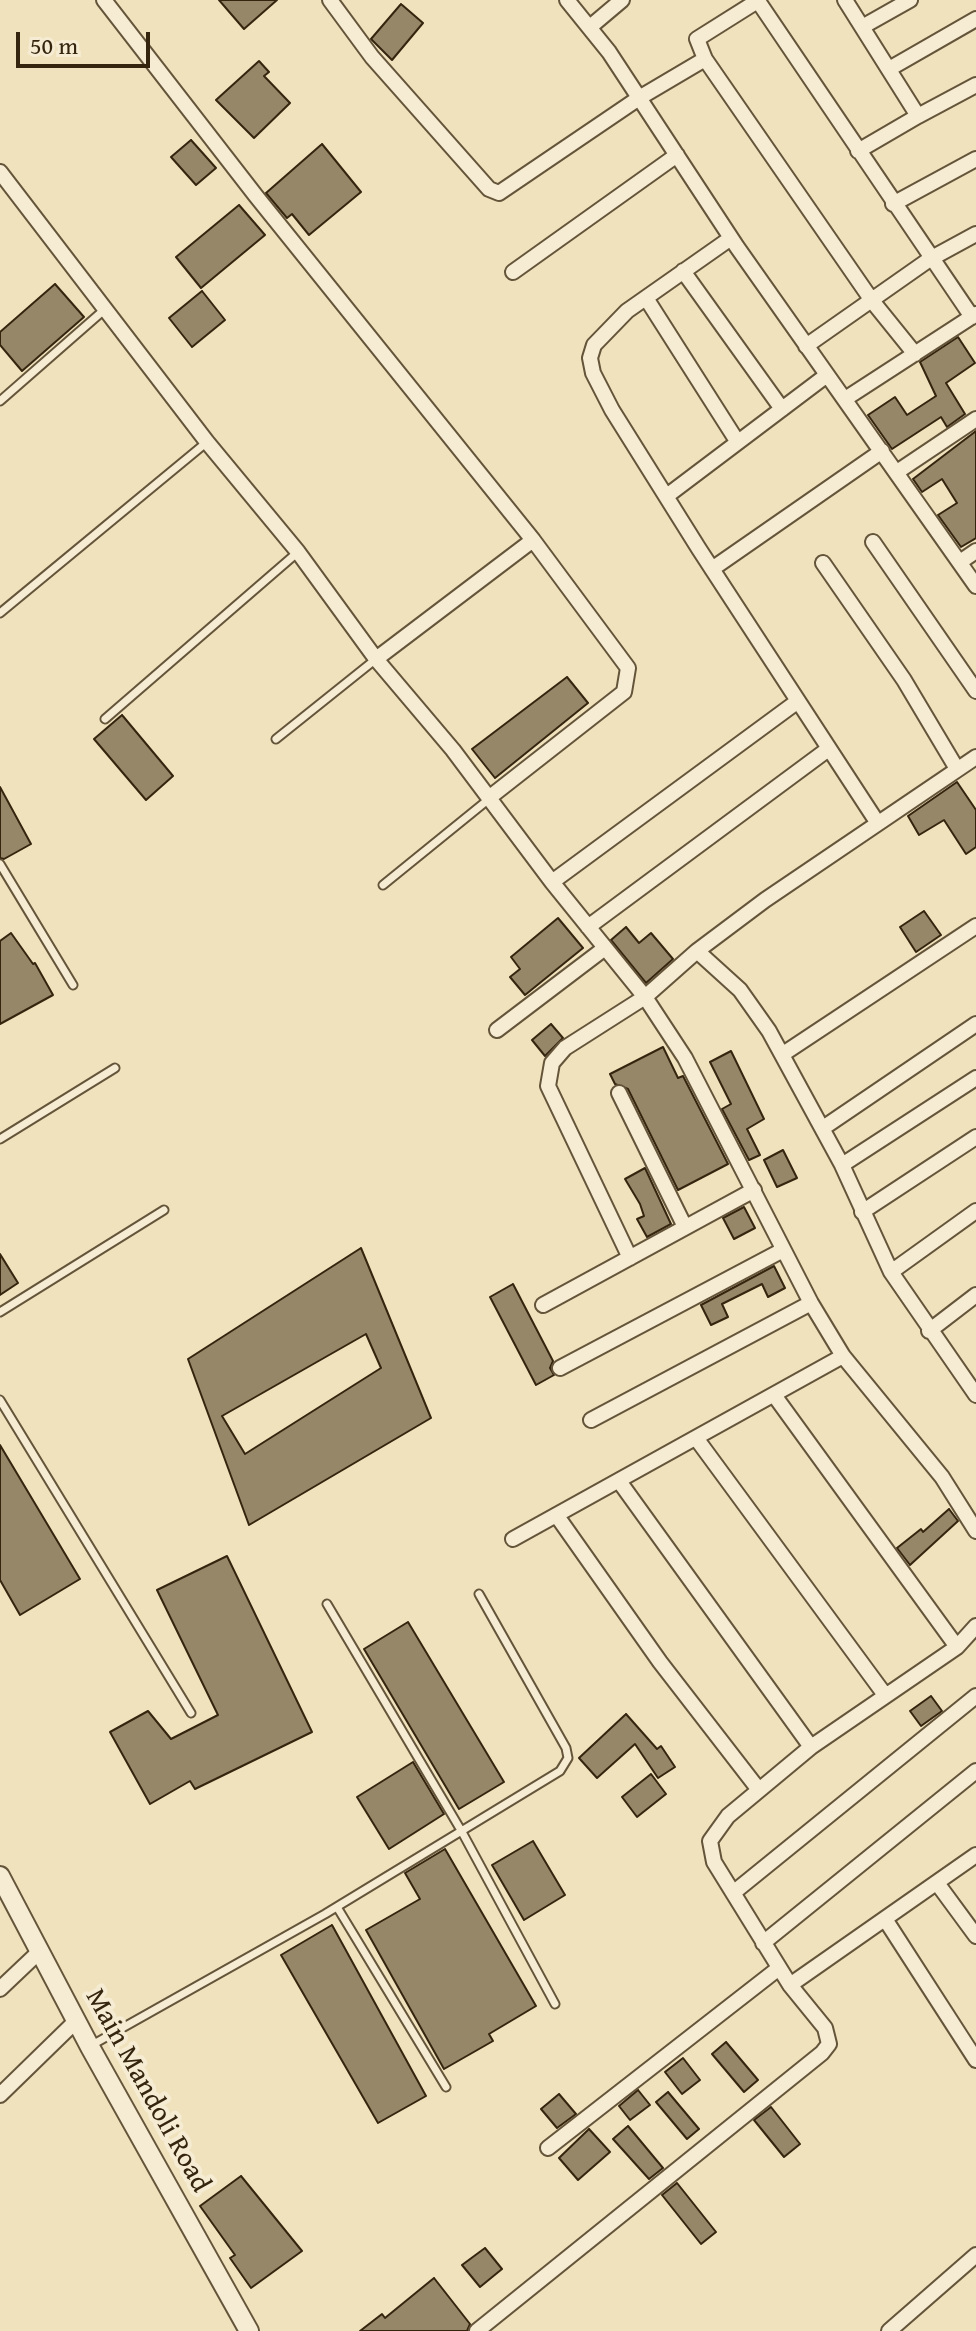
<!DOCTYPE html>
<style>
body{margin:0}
#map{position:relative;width:976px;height:2331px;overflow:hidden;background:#efe2bc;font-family:"Gentium Book Plus",serif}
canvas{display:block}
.scale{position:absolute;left:16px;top:32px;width:134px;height:36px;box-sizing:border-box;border:4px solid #35250f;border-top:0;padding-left:10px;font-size:24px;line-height:28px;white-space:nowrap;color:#35250f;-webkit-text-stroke:6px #f5ecd3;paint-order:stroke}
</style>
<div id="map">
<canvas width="976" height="2331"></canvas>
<div class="scale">50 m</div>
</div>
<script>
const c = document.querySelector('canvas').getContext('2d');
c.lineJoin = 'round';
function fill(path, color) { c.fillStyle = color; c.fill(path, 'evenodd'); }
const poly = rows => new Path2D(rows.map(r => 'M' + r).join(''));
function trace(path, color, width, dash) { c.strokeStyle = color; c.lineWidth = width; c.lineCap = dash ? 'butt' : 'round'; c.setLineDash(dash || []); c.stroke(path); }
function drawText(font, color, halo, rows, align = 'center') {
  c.font = font + ' "Gentium Book Plus",serif'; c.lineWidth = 8; c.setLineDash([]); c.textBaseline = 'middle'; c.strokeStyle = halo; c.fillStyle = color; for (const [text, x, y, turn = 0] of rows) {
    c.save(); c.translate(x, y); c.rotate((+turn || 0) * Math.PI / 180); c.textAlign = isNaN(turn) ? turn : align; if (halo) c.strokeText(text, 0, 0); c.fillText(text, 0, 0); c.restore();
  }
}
const building = poly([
 [219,0,277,0,244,29,219,0],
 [401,4,423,23,392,60,371,39,401,4],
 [259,61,269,72,264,76,290,103,254,138,216,100,259,61],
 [191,140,216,168,196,185,171,157,191,140],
 [322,144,361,192,309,235,292,214,287,218,266,193,322,144],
 [239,205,265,235,201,288,176,257,239,205],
 [55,284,84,317,22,371,0,345,0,332,55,284],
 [202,291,225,320,192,347,169,318,202,291],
 [958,337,975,363,946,383,965,414,947,427,941,417,892,449,868,415,895,397,907,415,936,396,920,362,958,337],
 [976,431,976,538,961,547,938,515,957,503,942,479,922,492,913,479,976,431],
 [567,677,588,703,495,778,472,749,567,677],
 [122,715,173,776,146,800,94,739,122,715],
 [957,782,976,810,976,847,966,854,944,820,919,835,908,816,957,782],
 [0,787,31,844,4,859,0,858,0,787],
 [924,911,941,935,916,952,900,927,924,911],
 [558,918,583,948,525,995,510,977,520,969,511,957,558,918],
 [626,927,639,943,651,933,673,959,646,983,611,940,626,927],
 [11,933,33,964,35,963,53,995,0,1024,0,941,11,933],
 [551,1024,563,1038,545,1056,532,1040,551,1024],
 [663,1047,678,1078,683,1076,728,1164,678,1190,628,1089,615,1084,610,1074,663,1047],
 [731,1051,764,1119,747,1129,760,1155,749,1160,722,1109,731,1104,710,1062,731,1051],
 [783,1150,797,1178,777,1187,764,1160,783,1150],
 [645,1168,671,1224,647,1237,637,1219,644,1216,640,1204,625,1179,645,1168],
 [744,1207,755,1228,734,1239,723,1218,744,1207],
 [361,1248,431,1418,249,1525,188,1359,361,1248],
 [366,1334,381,1368,245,1454,222,1416,366,1334],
 [0,1254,18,1283,0,1295,0,1254],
 [774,1266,785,1288,768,1297,762,1284,722,1304,728,1317,711,1325,701,1305,774,1266],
 [513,1284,553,1361,550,1368,554,1375,536,1385,490,1297,513,1284],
 [0,1445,80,1579,20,1615,0,1580,0,1445],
 [949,1509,958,1521,910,1565,897,1548,921,1529,923,1532,949,1509],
 [227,1556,312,1732,195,1789,190,1781,150,1804,110,1732,148,1711,171,1739,218,1715,157,1590,227,1556],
 [408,1622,504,1782,459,1809,364,1649,408,1622],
 [931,1696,942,1711,921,1726,910,1711,931,1696],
 [626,1714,657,1749,661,1746,675,1767,658,1778,635,1744,597,1778,579,1758,626,1714],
 [413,1762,444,1814,389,1849,357,1797,413,1762],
 [651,1774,666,1794,637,1817,622,1797,651,1774],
 [533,1841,565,1895,524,1920,492,1865,533,1841],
 [445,1849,536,2006,489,2034,493,2041,444,2069,366,1930,420,1899,405,1873,445,1849],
 [332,1925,426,2096,378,2123,281,1955,332,1925],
 [726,2042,758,2080,744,2092,712,2054,726,2042],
 [683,2058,700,2080,682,2094,665,2072,683,2058],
 [638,2090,650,2105,630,2120,619,2106,638,2090],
 [668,2092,699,2129,687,2139,656,2102,668,2092],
 [559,2094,576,2114,557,2128,541,2109,559,2094],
 [771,2107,800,2144,784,2157,754,2120,771,2107],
 [628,2126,663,2168,649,2179,613,2139,628,2126],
 [589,2129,610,2152,578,2180,559,2158,589,2129],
 [241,2176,302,2251,251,2288,230,2258,235,2255,200,2206,241,2176],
 [677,2183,716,2232,701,2244,662,2195,677,2183],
 [485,2248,502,2269,480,2287,462,2265,485,2248],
 [434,2278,470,2324,467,2331,360,2331,382,2314,385,2318,434,2278]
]);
const service = poly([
 [0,401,104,310],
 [0,613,207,442],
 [105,719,298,552],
 [276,739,376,659],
 [0,864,73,985],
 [383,885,489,799],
 [0,1139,115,1068],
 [0,1312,164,1210],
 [0,1400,191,1713],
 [327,1604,462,1832,555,2004],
 [337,1907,446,2087],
 [92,2045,325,1914,560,1771,568,1758,566,1748,479,1594]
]);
const minor = poly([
 [104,0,256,196,533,540,628,668,624,692,490,797],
 [330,0,372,57,489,189,499,193,639,98,705,59,697,39,759,0],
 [567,0,609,52,737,247,976,586],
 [845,0,918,116,976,85],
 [758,1,972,317],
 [590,27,622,0],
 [862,27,910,0],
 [705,59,873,302,915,354],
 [889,69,976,19],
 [858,151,918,116],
 [0,172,207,442,298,552,376,659,453,750,552,882,645,997,685,1058,811,1303,843,1356,942,1477,976,1531],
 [893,204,976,159],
 [731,238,627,311,594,345,590,358,593,373,612,410,699,549,877,822],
 [683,271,782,409],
 [513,272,677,155],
 [646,298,737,441],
 [806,346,930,259,976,234],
 [845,399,976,314],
 [897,472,976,419],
 [668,495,827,375],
 [873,542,976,691],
 [960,562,976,551],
 [823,563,904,680,957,769],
 [712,569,882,451],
 [376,659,533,540],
 [552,882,798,701],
 [588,927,827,750],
 [697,951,740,990,769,1031,842,1165,891,1272,976,1395],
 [497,1030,605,948],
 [783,1054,976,926],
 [619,1093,685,1227],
 [823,1128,976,1024],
 [842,1165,976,1078],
 [862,1212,976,1137],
 [630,1258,548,1086,552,1063,565,1048,645,997,697,951,765,900,976,757],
 [891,1272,976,1211],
 [543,1305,754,1190],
 [929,1331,976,1295],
 [560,1368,783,1250],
 [774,1395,957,1647],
 [591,1420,811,1303],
 [696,1438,885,1695],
 [619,1481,811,1747],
 [557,1516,660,1662,759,1790],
 [513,1539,843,1356],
 [937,1883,976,1936],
 [733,1893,976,1696],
 [885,1919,976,2060],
 [763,1943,976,1771],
 [790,1985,976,1855],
 [0,1989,40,1951],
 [0,2095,76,2021],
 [548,2148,779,1968],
 [477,2331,822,2053,829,2044,825,2028,790,1985,714,1862,710,1841,728,1816,811,1747,957,1647,976,1626],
 [889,2331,976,2255]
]);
const tertiary = poly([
 [0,1876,90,2047,249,2331]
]);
const streetNames = [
 ["Main Mandoli Road",147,2091,61]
];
fill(building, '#968769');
trace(building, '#35250f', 2);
trace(service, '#64543a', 11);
trace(minor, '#64543a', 18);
trace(tertiary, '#64543a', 22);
trace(service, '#f5ecd3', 7);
trace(minor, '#f5ecd3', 14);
trace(tertiary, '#f5ecd3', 18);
drawText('28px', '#35250f', '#f5ecd3', streetNames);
</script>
